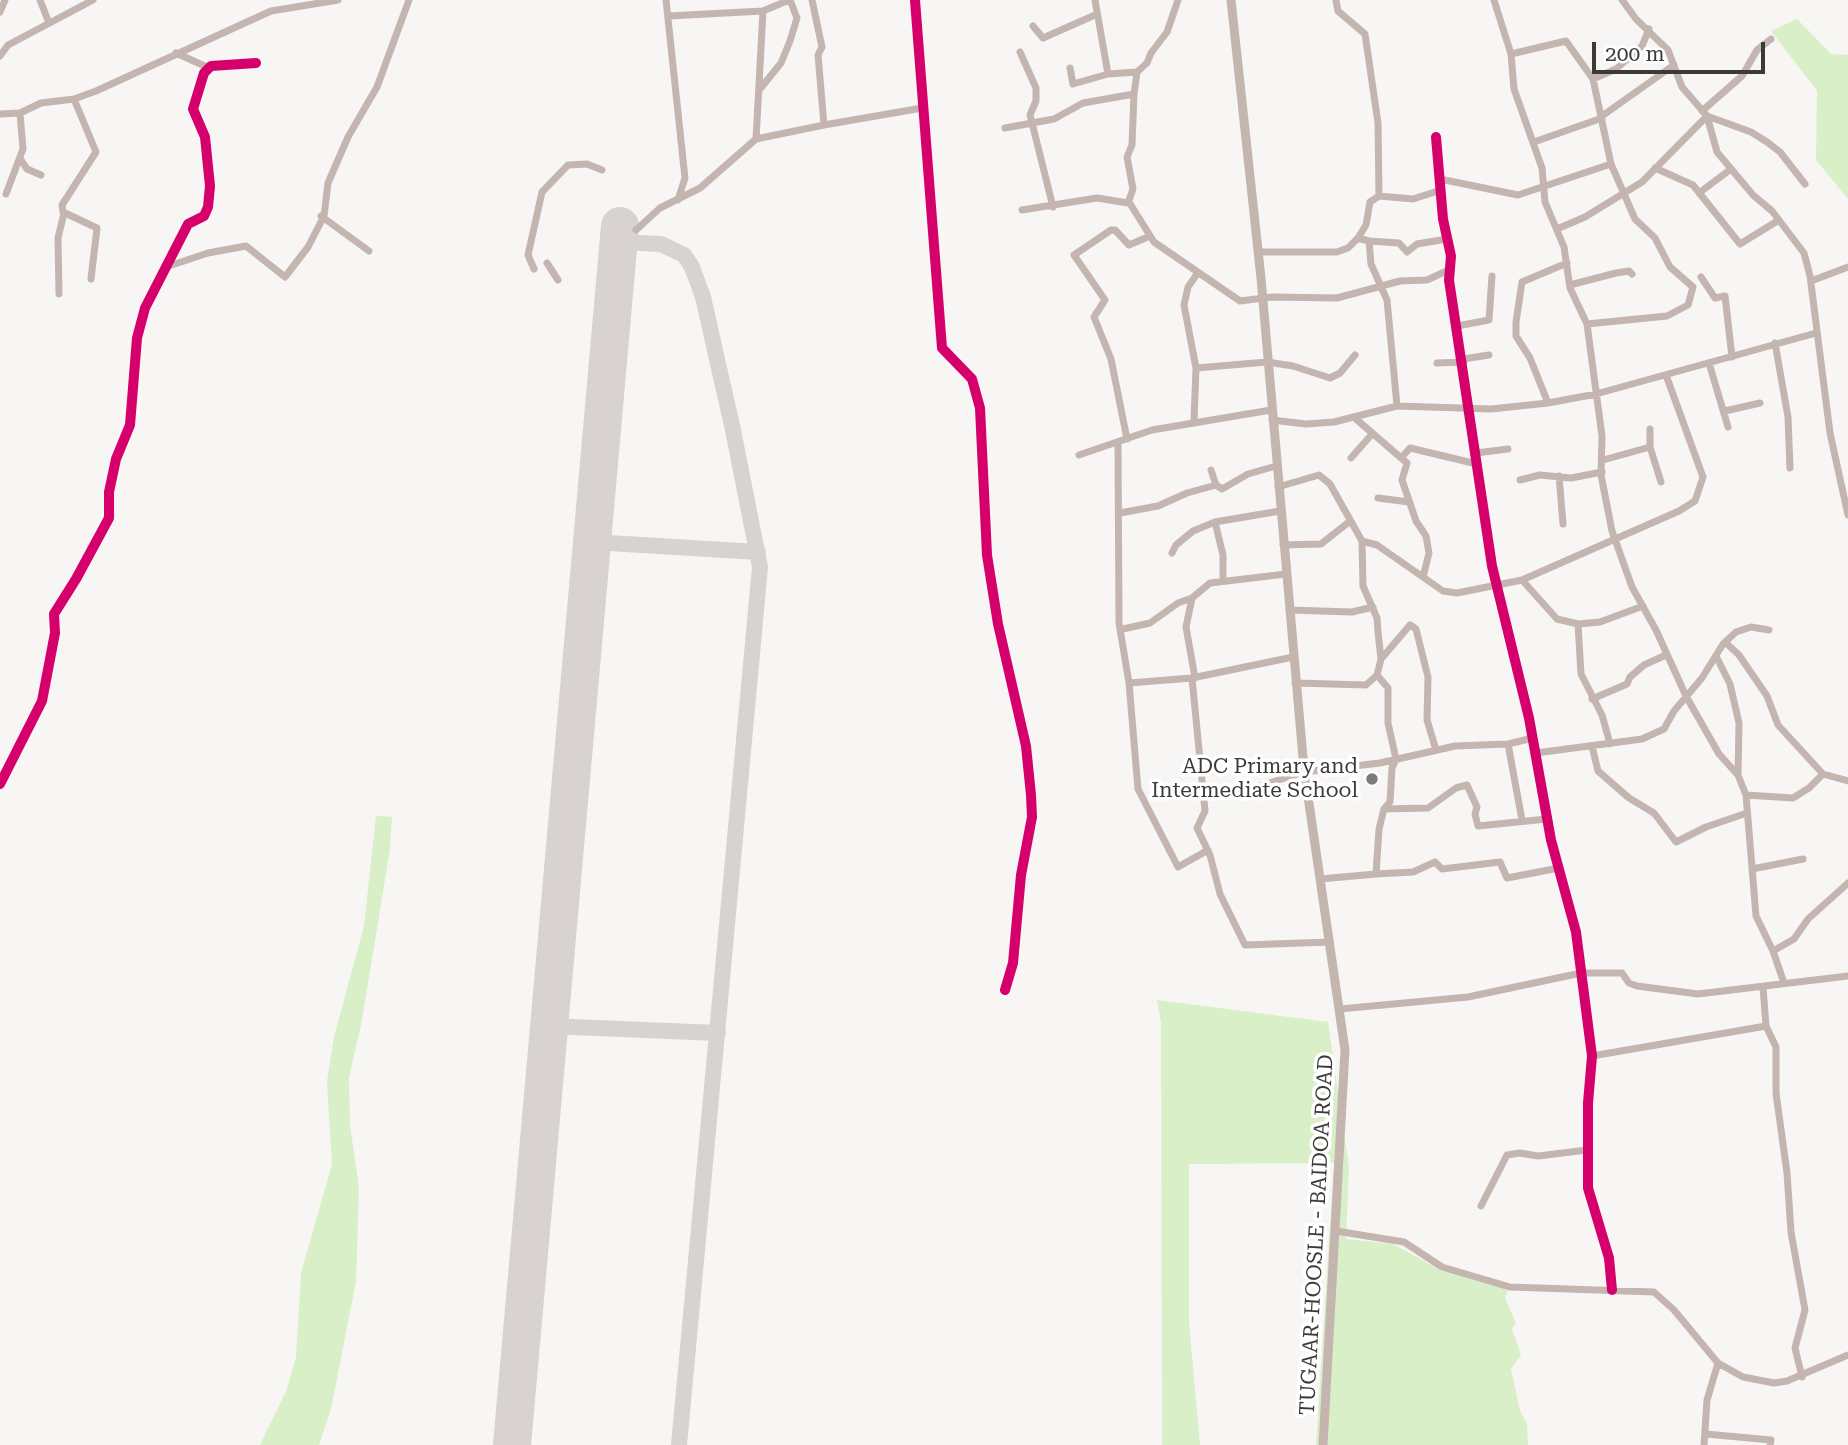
<!DOCTYPE html>
<style>
body{margin:0}
#map{position:relative;width:1848px;height:1445px;overflow:hidden;background:#f7f6f4;font-family:"Roboto Serif",serif}
canvas{display:block}
.scale{position:absolute;left:1592px;top:42px;width:173px;height:32px;box-sizing:border-box;border:4px solid #3b3a38;border-top:0;padding-left:9px;font-size:21px;line-height:24px;white-space:nowrap;color:#3b3a38;-webkit-text-stroke:5px #fff;paint-order:stroke}
</style>
<div id="map">
<canvas width="1848" height="1445"></canvas>
<div class="scale">200 m</div>
</div>
<script>
const c = document.querySelector('canvas').getContext('2d');
c.lineJoin = 'round';
function fill(path, color) { c.fillStyle = color; c.fill(path, 'evenodd'); }
const poly = rows => new Path2D(rows.map(r => 'M' + r).join(''));
function trace(path, color, width, dash) { c.strokeStyle = color; c.lineWidth = width; c.lineCap = dash ? 'butt' : 'round'; c.setLineDash(dash || []); c.stroke(path); }
function drawText(font, color, halo, rows, align = 'center') {
  c.font = font + ' "Roboto Serif",serif'; c.lineWidth = 7; c.setLineDash([]); c.textBaseline = 'middle'; c.strokeStyle = halo; c.fillStyle = color; for (const [text, x, y, turn = 0] of rows) {
    c.save(); c.translate(x, y); c.rotate((+turn || 0) * Math.PI / 180); c.textAlign = isNaN(turn) ? turn : align; if (halo) c.strokeText(text, 0, 0); c.fillText(text, 0, 0); c.restore();
  }
}
const green = poly([
 [1797,19,1831,54,1848,55,1848,199,1816,160,1817,91,1771,31],
 [376,816,392,817,390,849,362,1020,349,1078,350,1125,359,1188,356,1281,331,1409,319,1445,260,1445,287,1389,296,1357,301,1273,332,1164,327,1081,334,1037,364,926],
 [1157,1000,1328,1022,1349,1167,1346,1239,1393,1244,1442,1271,1483,1278,1509,1287,1505,1298,1516,1323,1512,1329,1521,1355,1511,1369,1520,1411,1527,1424,1528,1445,1316,1445,1334,1163,1189,1164,1189,1322,1200,1445,1162,1445,1161,1022]
]);
const taxiway = poly([
 [618,242,661,244,684,255,692,267,703,297,733,430,760,567,679,1445],
 [592,542,758,552],
 [549,1026,718,1033]
]);
const runway = poly([
 [512,1445,620,226]
]);
const minor = poly([
 [40,0,49,23],
 [666,0,685,178,678,200],
 [915,0,942,348,972,379,980,408,987,555,998,624,1026,746,1031,795,1032,817,1021,875,1013,963,1005,990],
 [1095,0,1108,74],
 [1494,0,1511,54,1514,89,1542,168,1545,202,1564,247,1570,288,1587,324,1602,436,1601,475,1612,531,1632,587,1656,630,1686,696,1719,754,1738,775,1746,795,1756,916,1773,951,1784,983],
 [1622,0,1636,19,1668,50,1682,87,1707,116,1717,152,1753,195,1772,211,1804,253,1810,276,1830,433,1848,515],
 [0,12,5,0],
 [669,16,763,11,789,0],
 [1033,26,1043,38,1095,15],
 [1020,52,1036,88,1036,101,1030,115,1053,207],
 [176,53,209,68],
 [1511,54,1566,41,1593,79,1611,164,1635,219,1655,238,1670,267,1693,287,1688,305,1667,316,1587,324],
 [0,56,8,45,93,0],
 [1070,68,1073,84,1108,74,1137,72],
 [1593,79,1616,69,1642,46,1649,29],
 [760,89,781,63,790,41,797,18,790,0],
 [74,99,96,152,62,205,63,212,97,228,91,279],
 [1702,111,1742,76,1757,50,1771,39],
 [0,114,20,113,41,103,74,99,96,91,271,11,338,0],
 [1602,116,1674,65],
 [1707,116,1751,132,1767,142,1780,152,1805,184],
 [824,125,922,108],
 [1005,128,1054,119,1083,103,1134,94,1137,72,1147,63,1151,53,1167,32,1178,0],
 [1436,137,1443,219,1451,256,1449,280,1492,566,1529,718,1551,840,1576,932,1592,1056,1588,1103,1588,1188,1609,1258,1612,1290],
 [756,139,763,11],
 [1534,142,1602,118],
 [21,160,27,169,41,175],
 [1655,168,1693,185,1740,244,1779,220],
 [1440,179,1518,195,1611,164],
 [1699,193,1731,169],
 [6,194,23,149,20,113],
 [1379,196,1413,199,1441,190],
 [1129,202,1154,242,1240,301,1272,297,1337,298,1400,281,1427,280,1451,269],
 [1022,210,1097,198,1128,203,1133,189,1127,157,1132,145,1134,94],
 [321,216,369,251],
 [1557,229,1585,217,1642,182,1707,116],
 [636,230,660,208,700,188,756,139,824,125,818,55,822,47,812,0],
 [1358,238,1369,241,1371,264,1387,300,1397,406],
 [1369,241,1399,243,1407,252,1417,244,1447,239],
 [1258,252,1337,252,1348,248,1358,238,1366,225,1370,202,1379,196,1378,123,1365,34,1338,11,1336,0],
 [547,263,558,280],
 [166,267,208,253,246,246,285,277,308,247,324,216,328,183,348,137,377,87,409,0],
 [534,269,528,255,542,192,568,165,587,164,602,170],
 [1701,277,1715,298,1725,296,1732,357],
 [1811,281,1848,267],
 [1570,285,1616,273,1629,271,1632,274],
 [59,294,58,238,64,213],
 [1457,326,1489,320,1492,276],
 [1775,343,1788,417,1790,468],
 [1463,359,1489,355],
 [1437,363,1464,362],
 [1709,363,1728,427],
 [1196,368,1267,362,1293,366,1330,378,1340,373,1355,355],
 [1548,403,1530,358,1516,336,1516,322,1522,282,1567,263],
 [1725,411,1760,403],
 [1356,419,1407,463,1402,480,1416,521,1426,536,1429,553,1423,577],
 [1272,420,1306,424,1334,422,1397,406,1491,409,1548,403,1596,394,1816,333],
 [1194,421,1196,368,1184,305,1188,287,1197,274],
 [1650,429,1650,447],
 [1127,439,1111,359,1094,317,1105,300,1074,255,1111,230,1115,230,1129,245,1150,236],
 [1118,442,1119,623,1129,683,1138,789,1178,867,1208,850],
 [1476,453,1508,449],
 [1079,455,1152,430,1271,410],
 [1402,457,1410,448,1477,464],
 [1351,458,1372,434],
 [1603,460,1650,447,1661,482],
 [1211,470,1216,485],
 [1559,476,1563,524],
 [1520,480,1540,475,1571,478,1602,472],
 [1278,487,1319,475,1330,484,1362,541,1363,586,1377,618,1378,632,1381,659,1377,675,1366,685,1295,683],
 [1378,498,1409,502],
 [1120,513,1158,506,1187,493,1216,485,1222,489,1248,474,1276,466],
 [1215,522,1223,555,1223,581],
 [1362,541,1377,545,1443,591,1457,593,1522,580,1679,511,1695,501,1703,477,1666,375],
 [1283,545,1321,544,1349,522],
 [1172,553,1176,545,1193,531,1215,522,1280,511],
 [1522,580,1557,619,1578,624,1600,622,1643,606],
 [1289,610,1352,612,1373,607],
 [1578,624,1581,674,1602,715,1610,744],
 [1123,629,1150,623,1178,603,1192,598],
 [1725,642,1739,655,1767,696,1778,725,1823,774,1848,781],
 [1716,656,1730,684,1739,723,1738,775],
 [1381,659,1410,625,1416,629,1428,677,1427,720,1436,750],
 [1192,678,1205,811,1197,828,1210,855,1220,894,1245,945,1330,942],
 [1195,678,1186,627,1192,598,1210,583,1286,574],
 [1129,683,1192,678,1293,657],
 [1592,699,1627,684,1630,677,1644,665,1666,655],
 [1508,744,1522,820],
 [1592,746,1598,771,1629,798,1654,813,1676,842,1706,827,1747,813],
 [1536,753,1642,739,1664,729,1674,711,1702,678,1723,644,1736,632,1751,627,1769,630],
 [0,784,42,701,55,633,54,614,76,579,109,518,109,492,116,459,130,425,137,338,145,308,188,224,204,216,208,207,210,186,205,137,193,109,204,73,211,66,256,63],
 [1247,790,1304,772,1380,763,1455,746,1508,744,1533,738],
 [1746,795,1793,798,1809,788,1823,774],
 [1384,809,1428,808,1456,788,1467,785,1477,807,1475,814,1478,826,1547,819],
 [1752,869,1803,859],
 [1376,874,1413,872,1435,862,1442,869,1500,862,1507,878,1559,868],
 [1320,879,1376,874,1379,829,1384,809,1390,802,1392,768,1396,759,1388,723,1388,688,1377,675],
 [1773,951,1794,939,1808,919,1848,883],
 [1763,987,1766,1026,1776,1047,1776,1093,1787,1173,1791,1232,1805,1310,1795,1348,1802,1377],
 [1340,1009,1468,997,1581,973,1622,973,1629,983,1637,986,1698,994,1848,976],
 [1592,1056,1766,1026],
 [1481,1206,1507,1155,1520,1153,1538,1156,1587,1150],
 [1336,1231,1404,1242,1442,1267,1510,1287,1654,1292,1674,1310,1718,1363,1743,1377,1774,1383,1787,1381,1848,1355],
 [1706,1434,1771,1440,1770,1445],
 [1704,1445,1707,1400,1718,1363]
]);
const major = poly([
 [1231,0,1261,278,1304,769,1345,1050,1323,1445]
]);
const cycleway = poly([
 [915,0,942,348,972,379,980,408,987,555,998,624,1026,746,1031,795,1032,817,1021,875,1013,963,1005,990],
 [1436,137,1443,219,1451,256,1449,280,1492,566,1529,718,1551,840,1576,932,1592,1056,1588,1103,1588,1188,1609,1258,1612,1290],
 [0,784,42,701,55,633,54,614,76,579,109,518,109,492,116,459,130,425,137,338,145,308,188,224,204,216,208,207,210,186,205,137,193,109,204,73,211,66,256,63]
]);
const markers = [
 [1372,779,7,"#7d7c7a"]
];
const poiNames = [
 ["ADC Primary and",1358,767],
 ["Intermediate School",1358,791]
];
const streetNames = [
 ["TUGAAR-HOOSLE - BAIDOA ROAD",1317,1235,-87]
];
fill(green, '#d8efc7');
trace(taxiway, '#d8d3d0', 16);
trace(runway, '#d8d3d0', 38);
trace(minor, '#c4b5b0', 7);
trace(major, '#c4b5af', 9);
trace(cycleway, '#d6006c', 10);
for (const [x, y, r, color] of markers) { const dot = new Path2D(); dot.arc(x, y, r, 0, 2 * Math.PI); c.fillStyle = color; c.fill(dot); trace(dot, '#fff', 2.5); }
drawText('21px', '#3b3a38', '#fff', poiNames, 'right');
drawText('21px', '#3b3a38', '#fff', streetNames);
</script>
